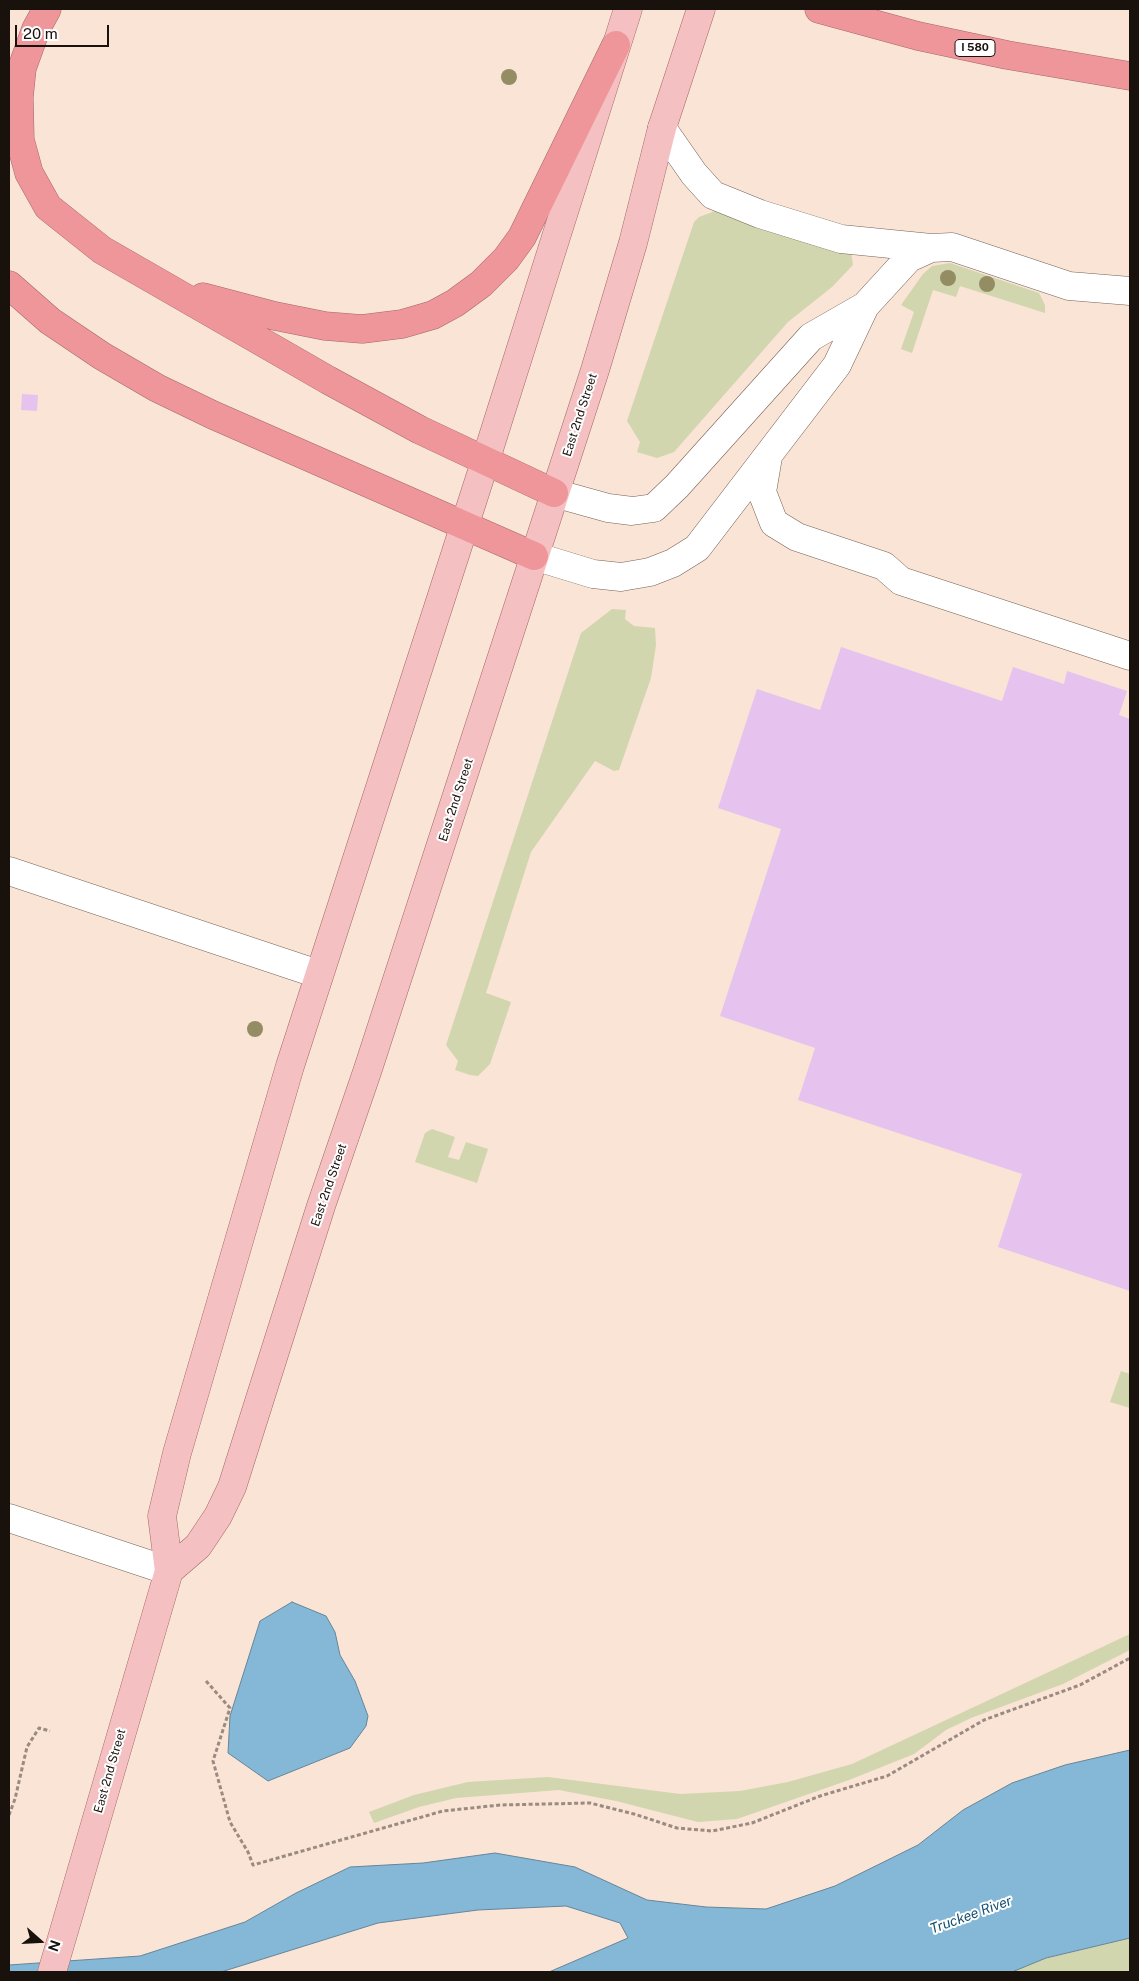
<!DOCTYPE html>
<style>
body{margin:0}
#map{position:relative;width:1139px;height:1981px;overflow:hidden;background:#fae4d6;font-family:"Public Sans",sans-serif}
canvas{display:block}
.frame{position:absolute;inset:0;border:10px solid #19110c;pointer-events:none}
.north{position:absolute;left:15px;top:1916px;width:50px;height:50px;-webkit-text-stroke:4px #fff;paint-order:stroke;rotate:109deg;font-size:14px;font-weight:700;line-height:20px;text-align:center;color:#19110c}
.north::after{content:'';display:block;margin:auto;width:18px;height:22px;background:#19110c;clip-path:polygon(50% 0,100% 100%,50% 72%,0 100%)}
.scale{position:absolute;left:15px;top:25px;width:94px;height:22px;box-sizing:border-box;border:2px solid #19110c;border-top:0;padding-left:6px;font-size:15px;line-height:18px;white-space:nowrap;color:#19110c;-webkit-text-stroke:4px #fff;paint-order:stroke}
</style>
<div id="map">
<canvas width="1139" height="1981"></canvas>
<div class="frame"></div>
<div class="north">N</div>
<div class="scale">20 m</div>
</div>
<script>
const c = document.querySelector('canvas').getContext('2d');
c.lineJoin = 'round';
function fill(path, color) { c.fillStyle = color; c.fill(path, 'evenodd'); }
const poly = rows => new Path2D(rows.map(r => 'M' + r).join(''));
function trace(path, color, width, dash) { c.strokeStyle = color; c.lineWidth = width; c.lineCap = dash ? 'butt' : 'round'; c.setLineDash(dash || []); c.stroke(path); }
function drawText(font, color, halo, rows, align = 'center') {
  c.font = font + ' "Public Sans",sans-serif'; c.lineWidth = 4; c.setLineDash([]); c.textBaseline = 'middle'; c.strokeStyle = halo; c.fillStyle = color; for (const [text, x, y, turn = 0] of rows) {
    c.save(); c.translate(x, y); c.rotate((+turn || 0) * Math.PI / 180); c.textAlign = isNaN(turn) ? turn : align; if (halo) c.strokeText(text, 0, 0); c.fillText(text, 0, 0); c.restore();
  }
}
const green = poly([
 [715,211,747,223,851,252,853,265,832,287,788,322,674,452,657,458,637,452,640,442,627,421,694,222,699,217],
 [950,263,1039,293,1045,305,1045,313,960,286,956,297,933,290,912,353,901,349,914,312,901,305,923,274,932,266],
 [612,609,626,610,625,619,634,626,655,628,656,645,651,678,619,770,614,771,595,761,531,852,486,993,511,1002,490,1064,478,1076,470,1075,455,1070,458,1061,446,1045,581,633],
 [432,1129,455,1137,448,1157,459,1160,466,1142,488,1149,477,1183,415,1162,425,1133],
 [1121,1371,1130,1374,1130,1408,1110,1402],
 [1130,1634,1130,1650,1063,1684,971,1718,946,1730,914,1754,849,1780,737,1819,698,1822,616,1801,559,1790,456,1798,419,1807,374,1823,369,1812,414,1795,468,1782,548,1777,680,1794,740,1791,788,1782,852,1764],
 [1130,1938,1130,1972,1012,1972,1046,1958]
]);
const water = poly([
 [292,1602,326,1616,335,1632,340,1655,355,1681,368,1716,366,1726,350,1748,268,1781,228,1753,230,1716,260,1621,292,1602],
 [1130,1750,1130,1938,1046,1958,1012,1972,549,1972,628,1938,620,1923,566,1906,478,1910,378,1923,221,1972,9,1972,9,1965,140,1956,245,1922,296,1893,350,1867,423,1863,495,1853,575,1867,647,1900,706,1907,766,1909,835,1886,918,1845,963,1810,1012,1783,1065,1765,1130,1750]
]);
const building = poly([
 [22,394,38,395,37,411,21,410],
 [841,647,1002,701,1013,667,1064,684,1067,671,1127,691,1119,715,1130,719,1130,1291,998,1247,1022,1174,798,1100,815,1048,720,1016,781,829,718,808,757,689,820,710]
]);
const path = poly([
 [206,1681,230,1708,213,1761,230,1822,248,1852,253,1865,443,1811,500,1805,590,1803,634,1814,677,1828,712,1831,752,1823,820,1796,887,1776,984,1720,1080,1685,1130,1658],
 [9,1815,15,1799,27,1747,39,1728,50,1731]
]);
const minor = poly([
 [662,128,694,174,713,195,760,214,841,239,931,248],
 [768,457,762,492,774,523,797,537,884,566,901,581,1130,656],
 [554,493,608,508,632,511,654,508,677,486,811,337,865,306],
 [534,556,593,574,621,577,650,572,673,563,697,548,837,365,865,306,909,258,931,248,952,247,1069,286,1130,291],
 [9,871,318,974],
 [9,1518,169,1571]
]);
const major = poly([
 [169,1571,198,1546,218,1516,232,1487,321,1206,367,1072,595,370,633,243,662,128,701,9],
 [52,1972,169,1571,162,1516,177,1453,290,1066,485,462,628,9]
]);
const highway = poly([
 [47,9,36,29,22,68,19,97,20,140,29,173,48,207,102,250,328,380,420,430,554,493],
 [819,9,918,36,1007,55,1130,76],
 [9,285,50,321,102,356,157,388,213,415,534,556],
 [203,297,275,316,325,326,362,329,402,324,433,315,455,303,481,284,506,259,522,237,616,45]
]);
const trees = [
 [509,77],
 [948,278],
 [987,284],
 [255,1029]
];
const shields = [
 [975,48,40]
];
const shieldNames = [
 ["I 580",975,48]
];
const streetNames = [
 ["East 2nd Street",580,415,-72],
 ["East 2nd Street",456,800,-72],
 ["East 2nd Street",329,1185,-71],
 ["East 2nd Street",110,1771,-74]
];
const waterNames = [
 ["Truckee River",971,1915,-20]
];
fill(green, '#d1d6ae');
fill(water, '#85b7d6');
trace(water, '#658599', 1);
fill(building, '#e6c3ee');
trace(minor, '#756255', 29);
trace(major, '#a36768', 29);
trace(highway, '#a36768', 29);
trace(path, '#9a8a80', 3, [4, 2.5]);
trace(minor, '#fff', 28);
trace(major, '#f5c0c2', 28);
trace(highway, '#ee969a', 28);
c.fillStyle = '#948d64';
for (const [x, y] of trees) { c.beginPath(); c.arc(x, y, 8, 0, 2 * Math.PI); c.fill(); }
for (const [x, y, w] of shields) { const box = new Path2D(); box.roundRect(x - w / 2, y - 8.5, w, 17, 4); c.fillStyle = '#fff'; c.fill(box); trace(box, '#19110c', 1); }
drawText('bold 11px', '#19110c', null, shieldNames);
drawText('12px', '#19110c', '#fff', streetNames);
drawText('italic 14px', '#155171', '#fff', waterNames);
</script>
